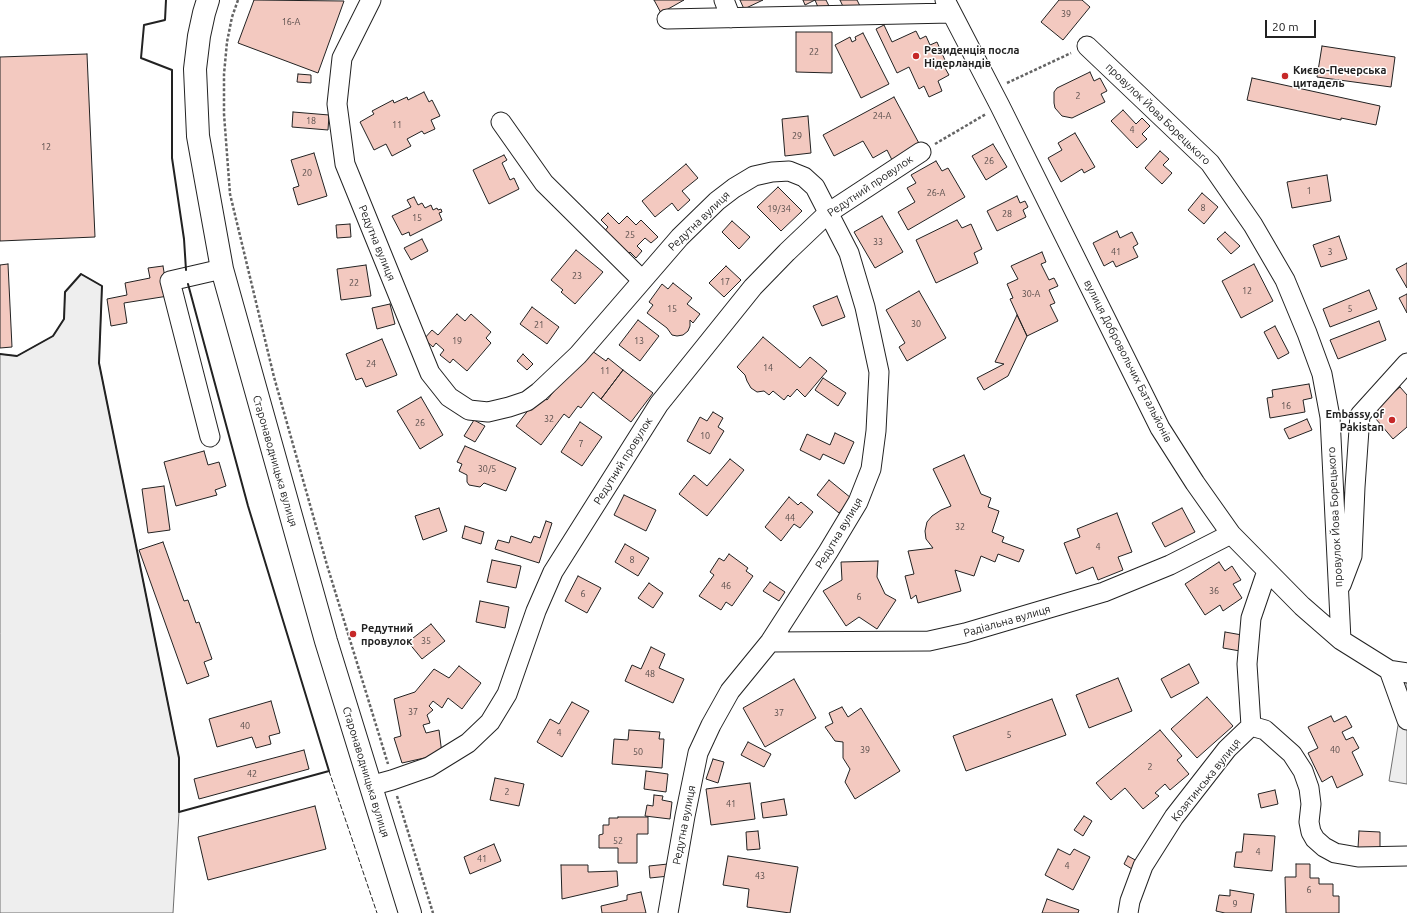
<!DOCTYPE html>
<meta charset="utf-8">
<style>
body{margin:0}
#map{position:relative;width:1407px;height:913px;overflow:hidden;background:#fff;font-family:Ubuntu,sans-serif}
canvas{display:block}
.scale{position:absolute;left:1265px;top:20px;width:51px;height:18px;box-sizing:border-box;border:2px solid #222;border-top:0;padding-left:5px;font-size:12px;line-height:14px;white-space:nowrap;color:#222;-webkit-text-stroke:3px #fff;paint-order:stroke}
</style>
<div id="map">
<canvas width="1407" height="913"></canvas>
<div class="scale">20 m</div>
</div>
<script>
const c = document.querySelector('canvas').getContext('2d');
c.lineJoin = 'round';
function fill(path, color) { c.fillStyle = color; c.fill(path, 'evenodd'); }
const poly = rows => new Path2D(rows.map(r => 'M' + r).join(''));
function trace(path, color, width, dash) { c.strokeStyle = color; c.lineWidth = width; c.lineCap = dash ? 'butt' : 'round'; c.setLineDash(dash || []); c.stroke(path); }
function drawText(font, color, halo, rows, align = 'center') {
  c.font = font + ' Ubuntu,sans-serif'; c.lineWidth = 3; c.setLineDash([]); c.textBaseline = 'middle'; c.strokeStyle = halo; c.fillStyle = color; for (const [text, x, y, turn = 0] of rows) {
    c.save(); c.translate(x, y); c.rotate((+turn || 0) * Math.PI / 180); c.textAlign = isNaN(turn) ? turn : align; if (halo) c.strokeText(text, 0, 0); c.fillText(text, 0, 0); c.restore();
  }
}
const green = poly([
 [81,274,102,286,99,363,179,758,179,812,173,913,0,913,0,354,17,356,53,336,64,319,65,292,81,274]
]);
const parking = poly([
 [1405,682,1407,683,1407,784,1389,781,1405,682]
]);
const building = poly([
 [254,0,344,1,318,73,238,43,254,0],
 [654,0,684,0,661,13,654,0],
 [740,0,763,0,744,9,740,0],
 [803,0,826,0,830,8,820,12,815,0,805,5,803,0],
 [840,0,857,0,861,8,847,15,840,0],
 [1059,0,1082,0,1090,7,1063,40,1041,22,1059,0],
 [884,25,892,42,916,31,920,39,926,36,930,45,937,42,948,67,945,68,949,75,938,81,942,91,929,97,924,86,919,89,909,67,897,73,876,29,884,25],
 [796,32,832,32,832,73,796,72,796,32],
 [863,33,889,84,861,98,835,45,850,37,852,42,856,40,855,37,863,33],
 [1322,46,1395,57,1391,87,1317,77,1322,46],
 [87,54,95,237,0,241,0,57,87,54],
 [1090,72,1094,81,1100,78,1107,91,1101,94,1105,102,1072,118,1062,116,1055,108,1054,103,1054,92,1057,88,1090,72],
 [298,74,311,75,311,83,297,82,298,74],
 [1252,78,1380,106,1376,125,1341,118,1341,120,1247,100,1252,78],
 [424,92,429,102,432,100,440,116,431,120,435,129,424,134,422,131,407,139,411,146,392,156,386,144,374,150,360,122,374,114,372,111,393,100,394,103,407,97,408,100,424,92],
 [894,97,921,147,893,162,887,150,873,158,863,141,834,156,823,135,894,97],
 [1123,110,1136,124,1142,118,1150,126,1142,134,1147,139,1137,148,1111,121,1123,110],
 [293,112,329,115,328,130,292,127,293,112],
 [808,116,811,153,785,156,782,119,808,116],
 [1075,133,1095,167,1084,173,1082,169,1061,182,1048,158,1062,150,1058,143,1075,133],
 [993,144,1007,167,986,180,972,156,993,144],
 [1160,151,1169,159,1163,165,1172,173,1162,184,1145,168,1160,151],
 [314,153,327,196,298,205,293,188,299,186,291,160,314,153],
 [504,155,507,160,502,163,510,180,514,178,519,189,489,204,473,170,504,155],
 [936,161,942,171,948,168,965,197,908,230,898,212,915,202,907,188,916,183,911,175,936,161],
 [686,164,698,178,682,191,690,200,678,211,672,203,655,217,642,201,686,164],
 [1327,175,1331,201,1292,208,1287,182,1327,175],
 [778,187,802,211,781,231,757,207,778,187],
 [1202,193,1218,207,1204,224,1188,210,1202,193],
 [1017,196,1020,203,1025,201,1028,207,1023,210,1026,217,997,231,987,211,1017,196],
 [414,197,418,205,422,203,425,208,431,205,433,210,437,208,438,210,441,209,442,212,439,213,442,220,410,236,409,232,402,235,392,216,411,207,407,200,414,197],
 [608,213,619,224,627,216,636,225,641,220,658,237,651,243,645,238,637,246,642,251,636,258,630,252,627,256,603,233,608,227,601,220,608,213],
 [882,216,903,252,875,268,854,232,882,216],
 [957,220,962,228,971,224,982,249,974,253,978,263,936,283,916,240,957,220],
 [732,221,750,237,739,249,722,232,732,221],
 [350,224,351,237,337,238,336,225,350,224],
 [1117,231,1120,238,1132,232,1138,244,1133,247,1138,257,1116,267,1113,261,1104,266,1093,243,1117,231],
 [1225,232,1240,246,1231,254,1217,239,1225,232],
 [1339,236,1347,259,1321,267,1313,245,1339,236],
 [422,239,428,251,411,260,404,248,422,239],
 [576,250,603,272,575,304,561,292,563,290,551,280,576,250],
 [1042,252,1046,262,1041,264,1049,280,1054,278,1058,286,1049,290,1055,303,1050,305,1058,321,1027,336,1010,299,1013,298,1007,284,1018,279,1011,266,1042,252],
 [1407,263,1407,288,1396,269,1407,263],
 [8,264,12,347,0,348,0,265,8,264],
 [1254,264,1273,301,1241,318,1222,281,1254,264],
 [366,265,371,296,341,300,337,269,366,265],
 [163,266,168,296,124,303,127,323,111,326,107,299,127,295,125,283,150,278,148,268,163,266],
 [726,266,741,280,724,297,709,283,726,266],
 [673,283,692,298,687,304,700,314,693,323,690,320,690,326,688,331,683,335,677,336,672,335,667,328,647,313,653,305,649,302,662,284,668,289,673,283],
 [1369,290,1377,309,1330,327,1323,309,1369,290],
 [919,291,946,338,907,361,899,347,905,343,886,310,919,291],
 [1407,294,1407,313,1399,298,1407,294],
 [837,296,845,317,822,326,813,306,837,296],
 [390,304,395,324,377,329,372,308,390,304],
 [532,307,559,327,547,344,520,324,532,307],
 [457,314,465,321,471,314,491,332,486,338,491,343,467,371,453,359,450,363,440,355,444,350,436,343,433,347,424,339,432,330,438,335,457,314],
 [1017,315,1027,336,1008,376,984,390,977,378,1004,364,995,362,1017,315],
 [638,320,659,336,640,361,619,345,638,320],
 [1379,321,1386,340,1338,359,1330,340,1379,321],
 [1275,326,1289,353,1278,359,1264,332,1275,326],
 [763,337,800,368,810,357,827,371,805,397,797,389,790,397,788,395,784,400,773,391,769,395,764,391,757,392,751,388,747,381,745,375,737,367,763,337],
 [382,339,397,375,366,387,362,378,356,380,346,354,382,339],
 [588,348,606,361,608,358,623,370,601,399,593,392,581,408,578,406,569,418,564,414,541,445,516,426,533,404,536,406,543,397,547,400,588,348],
 [523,354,533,364,527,370,517,361,523,354],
 [623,370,653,393,631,422,601,399,623,370],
 [823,378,846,393,838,406,815,390,823,378],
 [1309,384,1312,398,1303,400,1305,412,1270,418,1267,398,1273,397,1272,390,1309,384],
 [1400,387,1407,395,1407,427,1393,439,1370,412,1400,387],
 [421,397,443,435,420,449,397,411,421,397],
 [713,412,723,418,718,427,724,431,710,454,687,441,700,417,707,421,713,412],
 [1307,419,1312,430,1289,439,1284,429,1307,419],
 [474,420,485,426,475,442,464,436,474,420],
 [580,422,602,437,582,466,561,452,580,422],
 [835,433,854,442,844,464,823,454,820,460,800,450,807,434,830,445,835,433],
 [465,446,516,468,506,491,484,483,480,487,469,485,467,482,467,475,459,471,462,464,457,462,465,446],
 [204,451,208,465,219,462,226,486,215,490,217,495,176,506,164,462,204,451],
 [964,455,981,494,991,498,988,507,999,511,992,532,1004,537,1002,542,1024,550,1019,562,998,554,995,562,981,556,974,576,955,570,961,591,918,603,916,595,911,599,905,576,914,574,908,551,933,548,926,539,925,531,927,522,932,516,941,510,951,506,933,469,964,455],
 [730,459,744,470,707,516,679,494,694,475,707,486,730,459],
 [829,480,851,498,839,513,817,495,829,480],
 [164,486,170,530,148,533,142,489,164,486],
 [624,495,656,510,646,531,614,515,624,495],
 [789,497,798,505,801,502,813,512,800,528,794,524,781,541,765,527,789,497],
 [439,508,447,531,423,540,415,516,439,508],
 [1182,508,1195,532,1165,547,1152,523,1182,508],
 [1117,513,1132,552,1118,557,1123,570,1098,580,1093,567,1076,574,1064,543,1080,537,1077,529,1117,513],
 [546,521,552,523,539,563,495,549,498,540,509,543,511,536,531,543,534,536,540,538,546,521],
 [465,526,484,532,481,544,462,538,465,526],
 [163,542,184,601,188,600,196,623,199,622,212,659,204,662,209,676,187,684,139,550,163,542],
 [625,544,649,558,638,576,615,562,625,544],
 [729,554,748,568,746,571,753,576,732,606,726,602,721,610,699,596,714,575,710,572,719,558,724,561,729,554],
 [492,560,521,566,516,588,487,582,492,560],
 [878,561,877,577,885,594,896,600,877,629,859,617,846,626,823,591,842,580,841,562,878,561],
 [1219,562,1225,571,1232,566,1241,580,1233,584,1242,598,1223,611,1220,605,1205,615,1185,584,1219,562],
 [578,576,601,588,587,613,565,601,578,576],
 [770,582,785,592,779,601,763,591,770,582],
 [649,583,663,593,653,608,638,598,649,583],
 [480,601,509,607,505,628,476,622,480,601],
 [431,624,445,641,422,659,408,642,431,624],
 [1225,632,1242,635,1240,651,1223,648,1225,632],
 [651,647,665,654,659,668,684,679,673,703,625,681,632,665,641,669,651,647],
 [1189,664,1199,683,1171,698,1161,679,1189,664],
 [459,666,481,683,462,709,448,698,442,708,433,701,429,706,433,710,427,715,430,723,423,725,426,733,439,730,442,754,402,763,394,738,401,736,394,699,415,692,434,669,449,678,459,666],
 [1118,678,1132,711,1089,728,1076,695,1118,678],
 [794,679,816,718,765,747,743,708,794,679],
 [1207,697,1233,726,1197,758,1171,729,1207,697],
 [1052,699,1066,735,966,771,953,736,1052,699],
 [271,701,280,733,269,736,271,744,256,748,252,737,217,747,209,719,271,701],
 [572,702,589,711,562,757,537,742,550,719,559,724,572,702],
 [842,707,848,717,861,708,900,771,855,799,845,782,850,769,843,758,843,742,835,741,825,727,833,723,829,713,842,707],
 [1331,716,1334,722,1346,716,1352,727,1342,732,1346,740,1353,737,1359,748,1352,752,1363,775,1337,788,1332,776,1322,782,1308,753,1318,748,1308,727,1331,716],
 [629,730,660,732,659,739,664,739,662,768,612,764,614,739,628,740,629,730],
 [1160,730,1182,756,1177,760,1189,774,1170,790,1165,784,1155,793,1159,796,1143,809,1125,788,1111,800,1096,783,1160,730],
 [748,742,771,754,764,767,741,755,748,742],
 [304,750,309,769,199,799,194,779,304,750],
 [713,759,724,762,718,783,706,779,713,759],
 [646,771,668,774,666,792,644,789,646,771],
 [495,778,524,784,519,806,490,800,495,778],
 [750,783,755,819,711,825,706,789,750,783],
 [1275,790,1278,804,1261,808,1258,794,1275,790],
 [654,795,663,796,662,800,672,802,670,819,645,816,647,805,653,806,654,795],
 [784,799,787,815,763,818,761,803,784,799],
 [315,806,326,849,208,880,198,837,315,806],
 [1084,816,1092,821,1083,836,1074,830,1084,816],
 [618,817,648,817,648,834,637,834,637,863,618,863,618,848,599,848,599,835,603,834,603,825,609,825,609,818,618,818,618,817],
 [758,831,760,849,747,850,746,832,758,831],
 [1359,831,1380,832,1380,848,1358,848,1359,831],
 [1244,834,1275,836,1272,871,1234,867,1236,852,1242,852,1244,834],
 [494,844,501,861,470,874,464,857,494,844],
 [1058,849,1070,855,1074,849,1090,857,1073,890,1045,875,1058,849],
 [728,856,798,867,790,913,747,907,749,889,723,885,728,856],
 [1128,856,1137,861,1132,869,1124,864,1128,856],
 [668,864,669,876,650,878,649,866,668,864],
 [1296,864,1310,864,1310,878,1319,878,1319,884,1333,884,1333,896,1339,896,1339,913,1286,913,1285,877,1296,877,1296,864],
 [561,865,588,865,588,872,617,871,618,886,562,899,561,865],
 [1230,890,1254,894,1251,913,1225,913,1216,911,1219,895,1230,896,1230,890],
 [641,892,646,913,602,913,601,906,627,900,627,895,641,892],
 [1047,899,1079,910,1078,913,1042,913,1047,899]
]);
const path = poly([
 [238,0,232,17,227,42,224,74,224,114,230,194,274,377,327,565,388,764],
 [1007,83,1071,53],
 [935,144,986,114],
 [397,796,433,913]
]);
const minor = poly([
 [371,0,342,58,337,104,345,164,430,373,449,397,469,410,488,412,509,407,527,401,539,392,578,355,680,237,717,201,734,188,754,176,772,172,789,171,804,177,815,187,849,253,865,307,879,372,876,431,871,469,858,502,828,552,770,642,730,691,711,725,698,753,685,816,668,913],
 [724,0,731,18],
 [945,0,1000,106,1160,428,1195,483,1231,534,1302,606,1341,640,1389,670,1407,673],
 [667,19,951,13],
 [1087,46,1210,163,1253,225,1285,280,1307,333,1322,374,1330,417,1341,640],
 [501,122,544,183,642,280],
 [210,437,170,281,222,269],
 [1341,585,1352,556,1355,487,1360,415,1407,363],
 [770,642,929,641,965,633,1104,592,1170,565,1231,534],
 [1389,670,1407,720],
 [1251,726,1265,730,1292,754,1303,771,1309,788,1311,804,1309,822,1311,832,1315,839,1324,847,1335,853,1358,857,1407,856],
 [370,786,392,780,429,767,468,743,490,722,507,694,536,611,553,572,659,404,753,287,787,252,828,213,921,152],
 [1128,913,1130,901,1143,866,1174,817,1227,749,1251,726,1247,664,1251,618,1267,571]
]);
const major = poly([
 [208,0,204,13,199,36,195,69,198,136,222,269,326,641,410,913]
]);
const fence = poly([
 [329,771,377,913]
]);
const wall = poly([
 [166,0,165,20,144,25,141,58,172,70,172,158,184,239,186,270],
 [0,354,17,356,53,336,64,319,65,292,81,274,102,286,99,363,179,758,179,812,329,771,248,506,188,284]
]);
const markers = [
 [916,56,4,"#c62828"],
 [1285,76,4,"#c62828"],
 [1392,420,4,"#c62828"],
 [353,634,4,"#c62828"]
];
const numberNames = [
 ["39",1066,14],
 ["16-А",291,22],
 ["22",814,52],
 ["2",1078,96],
 ["24-А",882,116],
 ["18",311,121],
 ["11",397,125],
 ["4",1132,130],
 ["29",797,136],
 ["12",46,147],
 ["26",989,161],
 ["20",307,173],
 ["1",1309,191],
 ["26-А",936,193],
 ["8",1203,208],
 ["19/34",779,209],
 ["28",1007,214],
 ["15",417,218],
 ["25",630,235],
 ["33",878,242],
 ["41",1116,252],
 ["3",1330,252],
 ["23",577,276],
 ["17",725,282],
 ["22",354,283],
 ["12",1247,291],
 ["30-А",1031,294],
 ["15",672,309],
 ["5",1350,309],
 ["30",916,324],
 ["21",539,325],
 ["19",457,341],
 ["13",639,341],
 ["24",371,364],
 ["14",768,368],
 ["11",605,371],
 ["16",1286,406],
 ["32",549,419],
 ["26",420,423],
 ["10",705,436],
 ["7",581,444],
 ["30/5",487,469],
 ["44",790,518],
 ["32",960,527],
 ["4",1098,547],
 ["8",632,560],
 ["46",726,586],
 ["36",1214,591],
 ["6",583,594],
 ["6",859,597],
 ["35",426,641],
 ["48",650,674],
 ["37",413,712],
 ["37",779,713],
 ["40",245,726],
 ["4",559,733],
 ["5",1009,735],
 ["39",865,750],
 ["40",1335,750],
 ["50",638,752],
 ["2",1150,767],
 ["42",252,774],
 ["2",507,792],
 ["41",731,804],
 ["52",618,841],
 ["4",1258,852],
 ["41",482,859],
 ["4",1067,866],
 ["43",760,876],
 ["6",1309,890],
 ["9",1235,904]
];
const poiNames = [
 ["Резиденція посла",924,50],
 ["Нідерландів",924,63],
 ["Києво-Печерська",1293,70],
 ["цитадель",1293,83],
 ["Embassy of",1384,414,"right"],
 ["Pakistan",1384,427,"right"],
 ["Редутний",361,628],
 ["провулок",361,641]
];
const streetNames = [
 ["провулок Йова Борецького",1158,114,44],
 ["Редутний провулок",870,186,-34],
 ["Редутна вулиця",699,221,-44],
 ["Редутна вулиця",377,243,68],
 ["вулиця Добровольчих Батальйонів",1128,361,63],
 ["Старонаводницька вулиця",275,461,74],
 ["Редутний провулок",623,461,-58],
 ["провулок Йова Борецького",1335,517,-93],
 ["Редутна вулиця",839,533,-59],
 ["Радіальна вулиця",1007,621,-16],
 ["Старонаводницька вулиця",366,772,73],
 ["Козятинська вулиця",1206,780,-51],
 ["Редутна вулиця",684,825,-79]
];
fill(green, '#eee');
trace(green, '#6f6f6f', 1);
fill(parking, '#ededed');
trace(parking, '#6f6f6f', 1);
fill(building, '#f3c9c0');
trace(building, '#222', 1);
trace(minor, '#222', 21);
trace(major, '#222', 24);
trace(path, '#646464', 2.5, [3, 2]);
trace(minor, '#fff', 19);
trace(major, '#fff', 22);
trace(fence, '#222', 1, [5, 2]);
trace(wall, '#222', 2);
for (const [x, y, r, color] of markers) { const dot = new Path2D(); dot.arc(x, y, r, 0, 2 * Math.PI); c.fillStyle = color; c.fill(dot); trace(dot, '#fff', 1.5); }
drawText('9px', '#564c4a', null, numberNames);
drawText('bold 11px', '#222', '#fff', poiNames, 'left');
drawText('11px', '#222', '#fff', streetNames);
</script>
